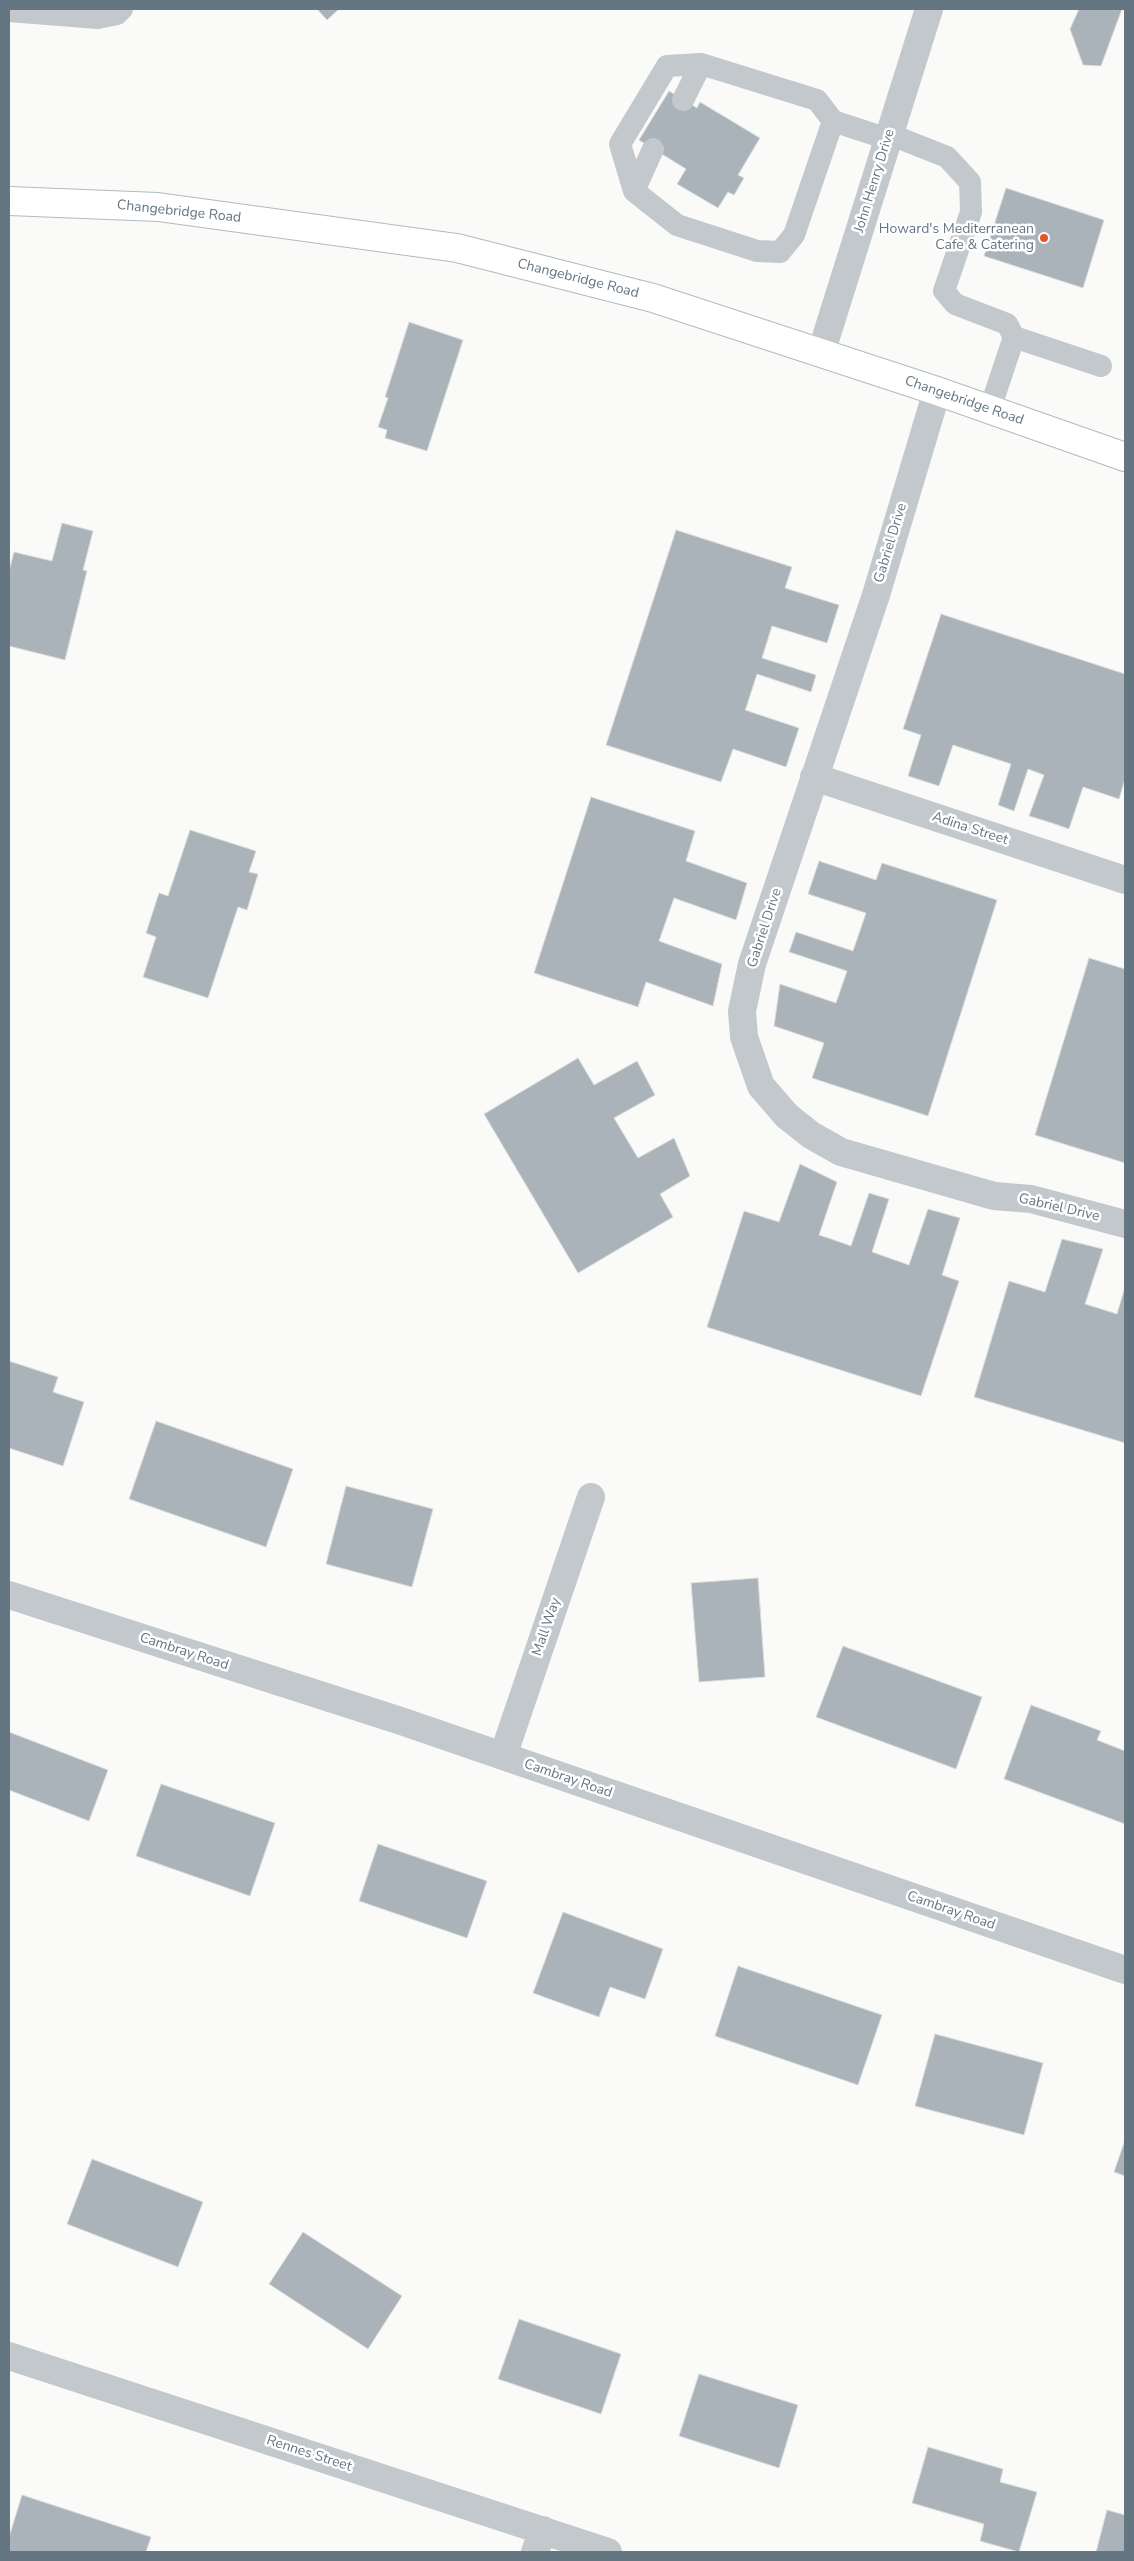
<!DOCTYPE html>
<style>
body{margin:0}
#map{position:relative;width:1134px;height:2561px;overflow:hidden;background:#fafaf8;font-family:"Nunito Sans",sans-serif}
canvas{display:block}
.frame{position:absolute;inset:0;border:10px solid #657683;pointer-events:none}
</style>
<div id="map">
<canvas width="1134" height="2561"></canvas>
<div class="frame"></div>
</div>
<script>
const c = document.querySelector('canvas').getContext('2d');
c.lineJoin = 'round';
function fill(path, color) { c.fillStyle = color; c.fill(path, 'evenodd'); }
const poly = rows => new Path2D(rows.map(r => 'M' + r).join(''));
function trace(path, color, width, dash) { c.strokeStyle = color; c.lineWidth = width; c.lineCap = dash ? 'butt' : 'round'; c.setLineDash(dash || []); c.stroke(path); }
function drawText(font, color, halo, rows, align = 'center') {
  c.font = font + ' "Nunito Sans",sans-serif'; c.lineWidth = 5; c.setLineDash([]); c.textBaseline = 'middle'; c.strokeStyle = halo; c.fillStyle = color; for (const [text, x, y, turn = 0] of rows) {
    c.save(); c.translate(x, y); c.rotate((+turn || 0) * Math.PI / 180); c.textAlign = isNaN(turn) ? turn : align; if (halo) c.strokeText(text, 0, 0); c.fillText(text, 0, 0); c.restore();
  }
}
const building = poly([
 [317,9,339,9,327,20,317,9],
 [1079,9,1122,9,1101,66,1083,65,1070,29,1079,9],
 [669,91,697,108,700,102,760,138,738,175,744,178,734,195,728,192,718,208,677,184,686,169,639,140,669,91],
 [1006,188,1104,220,1083,288,984,256,1006,188],
 [409,322,463,340,427,451,385,438,387,430,378,427,388,398,385,397,409,322],
 [62,523,93,531,83,570,87,571,65,660,9,646,9,571,14,552,52,561,62,523],
 [676,530,792,567,785,588,839,605,827,643,772,626,762,658,816,675,811,692,757,674,746,708,745,710,799,728,786,767,733,749,721,782,606,745,676,530],
 [941,614,1125,674,1125,779,1119,799,1083,787,1069,829,1052,823,1029,816,1044,775,1028,769,1014,811,998,805,1011,764,953,745,939,786,908,776,921,735,903,729,941,614],
 [591,797,695,831,686,861,747,883,736,920,674,898,659,941,722,964,713,1006,646,982,638,1007,534,973,591,797],
 [190,830,256,851,249,872,258,874,247,910,238,907,208,998,143,977,156,937,146,933,159,893,168,896,190,830],
 [819,861,876,880,882,863,997,900,928,1116,812,1078,824,1043,774,1026,780,984,836,1003,847,971,789,952,796,932,853,951,866,913,808,894,819,861],
 [1089,958,1125,969,1125,1163,1035,1135,1089,958],
 [578,1058,594,1085,637,1061,655,1095,614,1118,638,1158,674,1138,690,1176,660,1194,673,1217,578,1273,484,1114,578,1058],
 [800,1164,837,1182,819,1235,834,1240,851,1246,869,1193,889,1199,872,1252,909,1265,928,1209,960,1218,942,1275,959,1281,921,1396,707,1327,744,1211,779,1222,800,1164],
 [1062,1239,1103,1249,1085,1304,1117,1314,1125,1287,1125,1443,974,1397,1009,1281,1045,1292,1062,1239],
 [9,1361,58,1377,53,1392,84,1402,63,1466,9,1448,9,1361],
 [156,1421,293,1469,266,1547,129,1499,156,1421],
 [346,1486,433,1509,412,1587,326,1564,346,1486],
 [758,1578,765,1677,699,1682,691,1583,758,1578],
 [843,1646,982,1697,956,1769,816,1717,843,1646],
 [1031,1705,1101,1731,1097,1740,1125,1751,1125,1824,1004,1779,1031,1705],
 [9,1732,108,1770,89,1821,9,1790,9,1732],
 [161,1784,275,1823,250,1896,136,1856,161,1784],
 [378,1844,487,1881,467,1938,359,1901,378,1844],
 [563,1912,663,1949,645,1999,610,1987,599,2017,533,1993,563,1912],
 [738,1966,882,2015,858,2085,715,2036,738,1966],
 [935,2034,1043,2063,1024,2135,915,2106,935,2034],
 [1125,2140,1125,2176,1114,2172,1125,2140],
 [92,2159,203,2202,178,2267,67,2224,92,2159],
 [303,2232,402,2296,368,2349,269,2284,303,2232],
 [519,2319,621,2354,601,2414,498,2379,519,2319],
 [699,2374,798,2405,779,2468,679,2436,699,2374],
 [928,2447,1003,2469,1000,2482,1037,2492,1019,2552,980,2541,984,2524,912,2503,928,2447],
 [22,2495,151,2537,146,2552,9,2552,9,2537,22,2495],
 [1107,2510,1125,2515,1125,2552,1096,2552,1107,2510]
]);
const service = poly([
 [9,11,98,18,117,14,122,9],
 [683,100,701,64],
 [833,121,817,100,701,64,667,66,620,144,634,191,677,225,757,251,780,252,794,235,833,121,888,139],
 [889,134,947,157,970,182,971,212,944,291,955,304,1007,324,1014,337,1101,366],
 [634,191,653,149],
 [990,409,1014,337]
]);
const minor = poly([
 [821,353,929,9],
 [937,391,876,595,752,964,742,1011,744,1037,761,1086,787,1116,811,1135,841,1152,994,1196,1031,1199,1125,1224],
 [814,777,1125,880],
 [9,1595,401,1721,1125,1970],
 [503,1756,591,1497],
 [9,2356,608,2552],
 [535,2552,543,2530]
]);
const secondary = poly([
 [9,201,158,207,457,248,653,298,937,391,1125,457]
]);
const markers = [
 [1044,238,5,"#e4572e"]
];
const streetNames = [
 ["John Henry Drive",875,181,-73],
 ["Changebridge Road",179,212,6],
 ["Changebridge Road",578,279,14],
 ["Changebridge Road",964,401,19],
 ["Gabriel Drive",891,543,-73],
 ["Adina Street",970,829,18],
 ["Gabriel Drive",765,928,-72],
 ["Gabriel Drive",1059,1208,13],
 ["Mall Way",547,1627,-71],
 ["Cambray Road",184,1652,18],
 ["Cambray Road",568,1779,19],
 ["Cambray Road",951,1911,19],
 ["Rennes Street",309,2454,18]
];
const poiNames = [
 ["Howard's Mediterranean",1034,230],
 ["Cafe & Catering",1034,246]
];
fill(building, '#aab3b9');
trace(building, '#dcdcda', 1);
trace(secondary, '#b3babf', 30);
trace(service, '#c3c8cc', 22);
trace(minor, '#c3c8cc', 28);
trace(secondary, '#fff', 28);
for (const [x, y, r, color] of markers) { const dot = new Path2D(); dot.arc(x, y, r, 0, 2 * Math.PI); c.fillStyle = color; c.fill(dot); trace(dot, '#fff', 2); }
drawText('14px', '#657683', '#fff', streetNames);
drawText('14px', '#657683', '#fff', poiNames, 'right');
</script>
